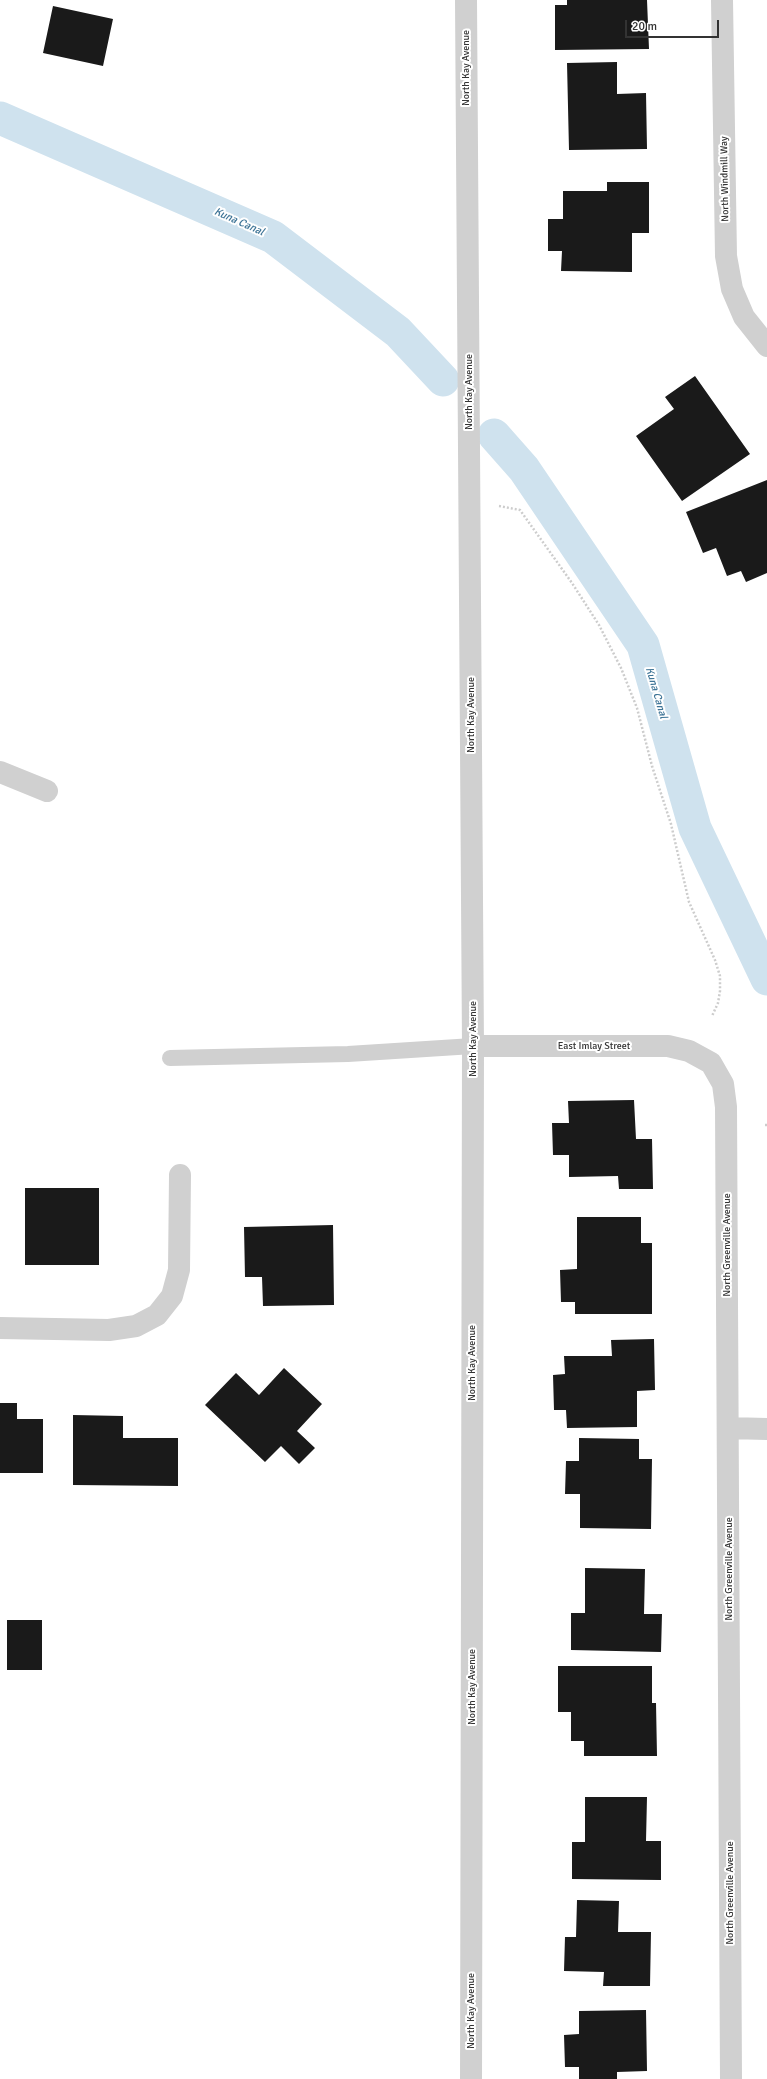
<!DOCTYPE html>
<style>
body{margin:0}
#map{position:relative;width:767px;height:2079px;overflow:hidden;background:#fff;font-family:Signika,sans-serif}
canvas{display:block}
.scale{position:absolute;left:625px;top:20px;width:94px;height:18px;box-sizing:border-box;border:2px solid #333;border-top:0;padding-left:5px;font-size:12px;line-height:14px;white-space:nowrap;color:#333;-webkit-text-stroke:3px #fff;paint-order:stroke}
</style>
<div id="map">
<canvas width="767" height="2079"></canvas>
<div class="scale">20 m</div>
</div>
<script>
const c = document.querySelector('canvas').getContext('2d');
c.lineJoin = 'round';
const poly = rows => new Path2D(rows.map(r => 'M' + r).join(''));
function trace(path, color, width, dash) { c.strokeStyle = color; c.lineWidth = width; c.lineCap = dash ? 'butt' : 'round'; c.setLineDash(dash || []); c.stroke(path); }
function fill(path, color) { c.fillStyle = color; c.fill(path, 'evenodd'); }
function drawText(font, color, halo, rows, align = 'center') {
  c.font = font + ' Signika,sans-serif'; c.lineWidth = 4; c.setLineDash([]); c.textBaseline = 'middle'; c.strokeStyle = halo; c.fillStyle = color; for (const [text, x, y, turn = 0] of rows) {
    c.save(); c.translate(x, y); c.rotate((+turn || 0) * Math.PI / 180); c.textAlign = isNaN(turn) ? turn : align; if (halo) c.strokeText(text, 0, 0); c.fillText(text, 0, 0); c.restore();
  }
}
const canal = poly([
 [0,118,273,237,398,332,443,380],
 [494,435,524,469,643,645,695,828,767,979]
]);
const building = poly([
 [567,0,647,0,649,49,555,50,555,5,567,5],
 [53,6,113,19,103,66,43,53],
 [617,62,617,94,646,93,647,149,569,150,567,63],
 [607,182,649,182,649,233,632,233,632,272,561,271,562,251,548,251,548,219,563,219,563,191,607,191],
 [695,376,750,454,682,501,636,436,674,409,665,397],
 [767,480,767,573,746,582,741,571,727,576,716,548,703,553,686,512],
 [634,1100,636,1139,652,1139,653,1189,619,1189,618,1176,569,1177,569,1155,553,1155,552,1123,569,1123,568,1101],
 [25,1188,99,1188,99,1265,25,1265],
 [577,1217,641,1217,641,1243,652,1243,652,1314,575,1314,575,1302,561,1302,560,1270,577,1269],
 [333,1225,334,1305,263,1306,262,1277,245,1277,244,1227],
 [654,1339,655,1390,637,1391,637,1427,567,1428,566,1410,554,1410,553,1375,565,1374,564,1356,612,1356,611,1340],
 [284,1368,322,1404,297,1431,315,1448,299,1464,281,1446,265,1462,205,1405,236,1373,259,1395],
 [0,1403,17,1403,17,1419,43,1419,43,1473,0,1473],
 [73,1415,123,1416,123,1438,178,1438,178,1486,73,1485],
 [579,1438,639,1439,639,1459,652,1459,651,1529,580,1528,580,1494,565,1494,566,1461,579,1461],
 [585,1568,645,1569,644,1614,662,1614,661,1652,571,1650,571,1613,585,1613],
 [7,1620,42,1620,42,1670,7,1670],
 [558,1666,652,1666,652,1703,656,1703,657,1756,584,1756,584,1741,571,1741,571,1712,558,1712],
 [585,1797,647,1797,646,1841,661,1841,661,1880,572,1879,572,1842,585,1842],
 [577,1900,619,1901,618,1932,651,1932,650,1986,603,1986,604,1972,564,1971,565,1937,576,1937],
 [646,2010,647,2071,617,2072,617,2079,579,2079,579,2067,565,2067,564,2035,579,2034,579,2011]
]);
const path = poly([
 [499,506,520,510,572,583,599,625,621,668,637,708,652,766,671,824,689,902,715,960,720,976,720,991,718,1003,712,1016],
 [765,1125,767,1125]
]);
const lane = poly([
 [170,1058,348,1054,473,1046]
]);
const street = poly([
 [466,0,473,1046,471,2079],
 [722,0,726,256,732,289,744,317,767,346],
 [0,772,47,791],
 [473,1046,668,1046,689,1051,711,1063,723,1084,726,1107,731,2079],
 [0,1328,109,1330,136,1326,157,1315,172,1296,179,1270,180,1175],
 [728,1428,767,1429]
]);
const streetNames = [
 ["North Kay Avenue",466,68,-90],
 ["North Windmill Way",725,179,-91],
 ["North Kay Avenue",469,392,-90],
 ["North Kay Avenue",471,715,-90],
 ["North Kay Avenue",473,1039,-90],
 ["East Imlay Street",594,1046],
 ["North Greenville Avenue",727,1245,-90],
 ["North Kay Avenue",472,1363,-90],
 ["North Greenville Avenue",729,1569,-90],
 ["North Kay Avenue",472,1687,-90],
 ["North Greenville Avenue",730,1893,-90],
 ["North Kay Avenue",471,2011,-90]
];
const waterNames = [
 ["Kuna Canal",239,222,24],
 ["Kuna Canal",656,693,74]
];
trace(canal, '#cfe2ee', 33);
fill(building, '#1a1a1a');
trace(path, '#cdcdcd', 2.5, [2, 2]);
trace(lane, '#d0d0d0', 16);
trace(street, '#d0d0d0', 22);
drawText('10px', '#333', '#fff', streetNames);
drawText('italic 11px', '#3f7597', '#fff', waterNames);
</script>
